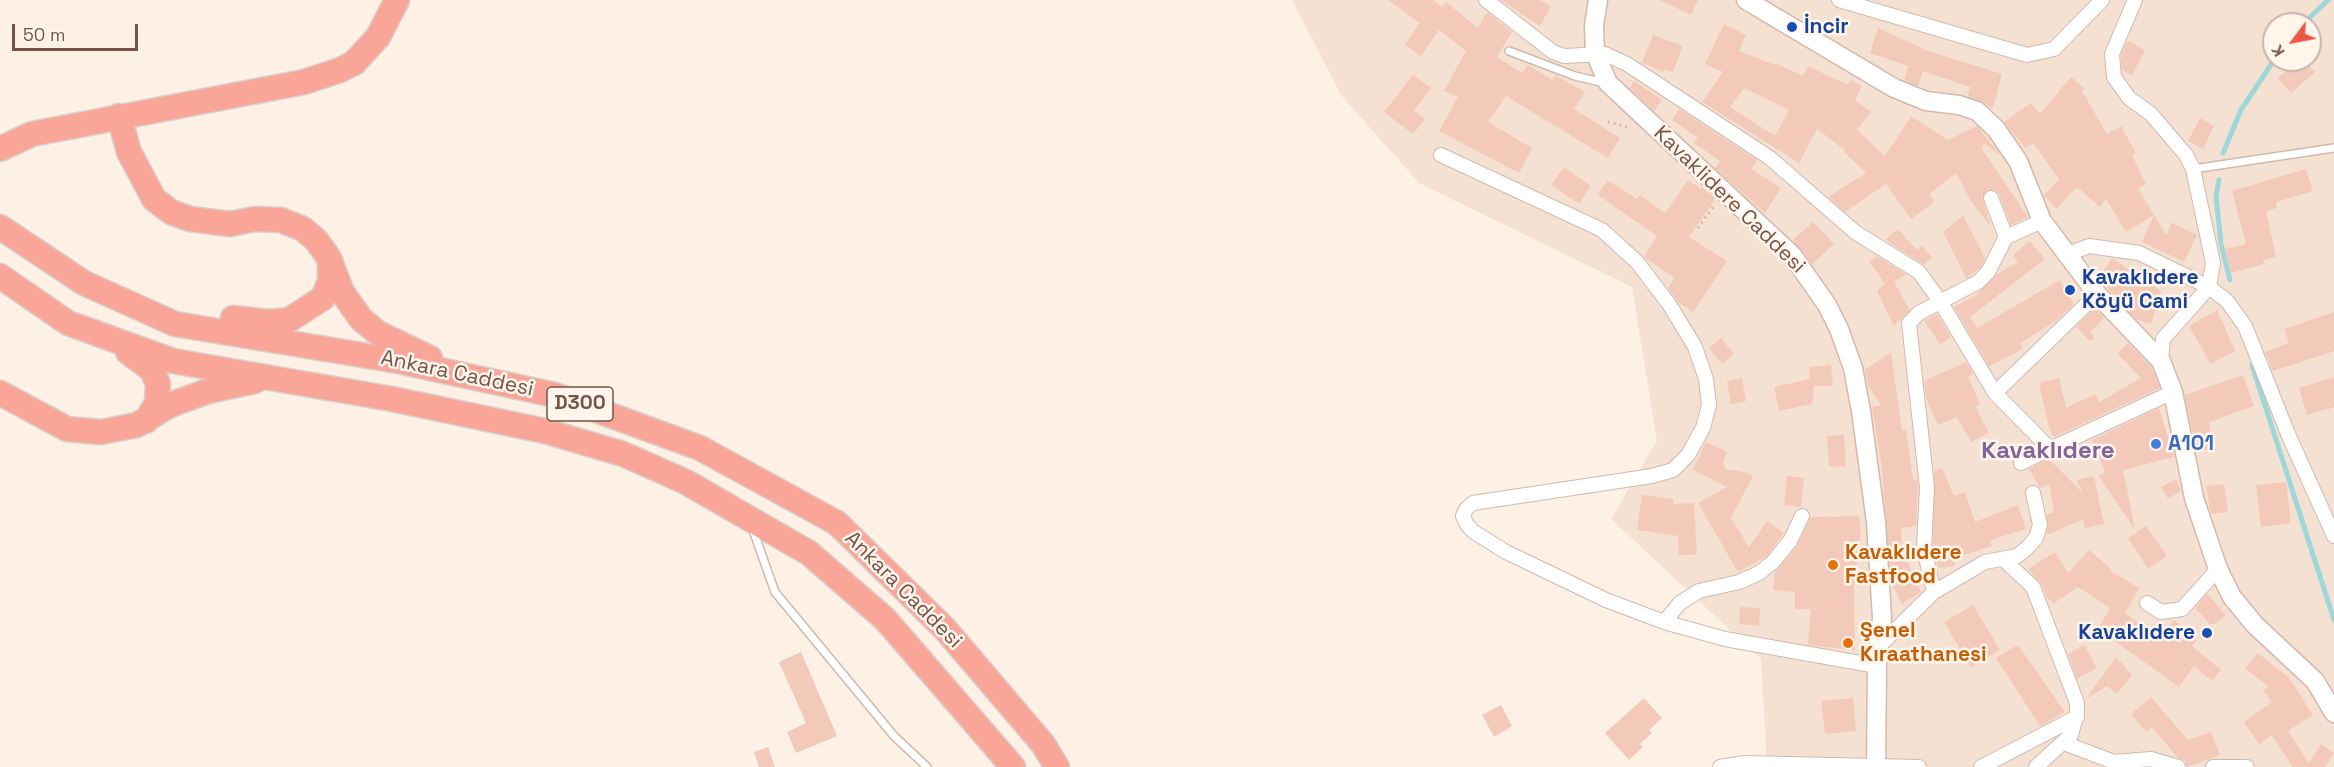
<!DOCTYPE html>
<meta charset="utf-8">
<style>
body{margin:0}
#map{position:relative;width:2334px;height:767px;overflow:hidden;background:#fdf0e4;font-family:"Space Grotesk",sans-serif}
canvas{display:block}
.north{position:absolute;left:2262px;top:12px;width:60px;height:60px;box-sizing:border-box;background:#fff5eb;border:2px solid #c8b4aa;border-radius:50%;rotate:238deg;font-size:16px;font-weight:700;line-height:24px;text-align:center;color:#765348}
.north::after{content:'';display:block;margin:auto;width:21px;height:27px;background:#eb5645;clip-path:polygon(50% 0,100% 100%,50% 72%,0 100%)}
.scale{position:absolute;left:12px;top:24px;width:126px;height:27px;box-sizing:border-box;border:3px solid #765348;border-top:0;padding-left:8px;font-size:18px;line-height:21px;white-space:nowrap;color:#765348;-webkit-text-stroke:4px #fff5eb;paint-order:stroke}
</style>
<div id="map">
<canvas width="2334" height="767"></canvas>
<div class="north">K</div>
<div class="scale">50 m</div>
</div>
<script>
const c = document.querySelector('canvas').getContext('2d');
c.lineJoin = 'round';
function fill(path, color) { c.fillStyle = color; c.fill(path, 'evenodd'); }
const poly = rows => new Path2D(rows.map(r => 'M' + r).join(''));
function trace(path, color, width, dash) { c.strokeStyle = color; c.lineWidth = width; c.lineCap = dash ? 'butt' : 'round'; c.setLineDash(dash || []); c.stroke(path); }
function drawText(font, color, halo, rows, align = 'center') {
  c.font = font + ' "Space Grotesk",sans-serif'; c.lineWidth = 5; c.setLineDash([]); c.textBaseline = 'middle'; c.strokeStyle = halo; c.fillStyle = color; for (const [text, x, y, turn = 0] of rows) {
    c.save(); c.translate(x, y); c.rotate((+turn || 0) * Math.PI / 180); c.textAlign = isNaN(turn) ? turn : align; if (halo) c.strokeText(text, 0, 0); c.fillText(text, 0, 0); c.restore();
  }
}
const residential = poly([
 [1292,0,2334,0,2334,767,1767,767,1761,659,1611,519,1657,441,1632,287,1419,183,1341,95],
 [2274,24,2310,24,2310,60,2274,60]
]);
const stream = poly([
 [2303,24,2328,0],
 [2223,153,2241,110,2274,60],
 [2219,180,2216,196,2221,244,2230,280],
 [2252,365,2334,620]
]);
const building = poly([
 [1388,0,1433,0,1442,7,1446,2,1478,28,1487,12,1512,32,1497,57,1522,73,1528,65,1552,80,1555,75,1585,92,1574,109,1620,138,1608,158,1506,96,1488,122,1532,148,1519,173,1439,131,1458,97,1444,91,1466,51,1439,30,1421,56,1405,45,1420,23],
 [1501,0,1540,0,1551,6,1540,26],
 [1660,0,1698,0,1691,15],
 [1724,24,1746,35,1739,51,1775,65,1776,63,1803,76,1808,66,1848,85,1850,80,1862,86,1855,100,1871,112,1857,130,1885,156,1911,116,1948,140,1977,126,2001,156,1984,143,1982,149,2028,217,2011,225,1999,194,1988,189,1982,197,1991,227,1971,201,1956,173,1929,194,1934,202,1911,219,1886,184,1845,212,1828,197,1866,173,1844,152,1845,150,1817,129,1799,163,1702,102,1723,72,1705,64],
 [1744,88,1789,110,1775,136,1730,107],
 [1878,28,1928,51,2002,74,1993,108,1968,96,1970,87,1923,71,1918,86,1904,80,1908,66,1870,53],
 [1653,35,1683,46,1673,72,1665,69,1664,72,1642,63],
 [2128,41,2145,50,2132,75,2122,70,2121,55],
 [2298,60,2304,60,2315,72,2291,93,2278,78],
 [1413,75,1431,88,1414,111,1425,119,1413,134,1384,112],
 [2071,77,2084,88,2082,91,2107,134,2121,126,2136,153,2132,155,2146,184,2138,188,2154,215,2126,232,2106,199,2100,207,2077,187,2056,209,2044,195,2059,179,2033,143,2025,148,2004,122,2031,103,2040,114],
 [1634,81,1662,100,1654,111,1630,88],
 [1679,109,1757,160,1751,169,1781,188,1765,213,1715,168,1720,161,1694,143,1698,138,1672,120],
 [2200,118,2214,126,2203,149,2188,141],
 [1564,167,1591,186,1579,204,1551,185],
 [2306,169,2313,191,2276,202,2277,208,2266,211,2276,257,2263,260,2264,264,2231,273,2225,249,2246,244,2232,191],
 [1607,180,1637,199,1640,195,1665,213,1688,180,1701,189,1702,187,1715,199,1689,237,1727,261,1693,312,1679,303,1668,288,1675,278,1644,257,1657,236,1598,195],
 [2154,215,2166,235,2172,223,2197,235,2184,262,2142,242],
 [1963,216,1985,258,1981,267,1966,278,1943,232],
 [1813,222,1834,244,1812,264,1793,240],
 [1898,229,1917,250,1922,246,1932,257,1924,265,1890,243,1886,239],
 [2030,241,2045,259,1970,317,1977,328,2060,280,2074,304,2056,321,2020,343,2023,349,1989,366,1954,307,1975,296,1997,274,2018,262,2013,255],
 [1876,256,1906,274,1894,282,1910,310,1894,326,1877,291,1885,284,1869,261],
 [2112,258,2161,291,2151,324,2136,319,2099,278],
 [2095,308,2104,318,2090,332,2094,338,2090,341,2076,327],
 [2217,310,2235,351,2211,364,2189,326],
 [2334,312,2334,351,2273,371,2265,352,2289,343,2284,329],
 [1937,314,1951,337,1940,344,1924,321],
 [1721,338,1734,354,1722,364,1709,348],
 [2128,343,2151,367,2160,388,2054,437,2049,428,2039,383,2059,378,2066,408,2095,394,2099,402,2141,378,2117,353],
 [1891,352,1902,431,1906,430,1913,480,1917,479,1918,487,1916,526,1901,528,1902,550,1921,592,1902,604,1891,582,1882,469,1872,407,1881,405,1868,385,1865,370],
 [1966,362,1973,374,1968,377,1980,404,1975,406,1989,433,1971,442,1957,417,1938,425,1926,398,1924,381],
 [1831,365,1833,386,1814,386,1812,404,1779,411,1774,387,1810,379,1809,367],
 [2243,375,2254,406,2209,422,2212,449,2196,452,2185,395],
 [2334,377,2334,407,2307,415,2299,388],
 [1742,378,1746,401,1731,404,1727,381],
 [2159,408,2174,457,2123,470,2135,529,2098,475,2105,473,2092,440],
 [1844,435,1846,466,1829,467,1827,436],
 [1706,442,1727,452,1723,461,1725,469,1744,472,1753,476,1731,518,1749,547,1767,521,1784,533,1767,556,1738,572,1698,503,1727,487,1693,470],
 [2049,459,2084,494,2076,480,2094,476,2104,524,2085,528,2083,519,2047,535,2047,515,2054,512,2049,484,2040,488,2029,469],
 [1942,468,1954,496,1965,492,1975,522,2018,505,2026,529,1990,540,1992,546,1954,558,1955,566,1938,568,1933,548,1934,471],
 [1787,476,1804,478,1801,507,1784,505],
 [2176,479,2181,491,2168,499,2161,487],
 [2286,482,2291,523,2261,527,2256,485],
 [2224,484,2228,512,2211,514,2206,486],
 [1642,495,1674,499,1673,504,1694,503,1697,554,1679,555,1678,536,1637,530],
 [1859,516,1861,532,1854,585,1855,650,1808,645,1811,609,1795,609,1795,592,1773,590,1775,572,1797,546,1811,517],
 [2146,526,2167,556,2148,569,2128,538],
 [2089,550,2110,568,2109,570,2139,588,2125,613,2159,637,2174,620,2197,640,2192,646,2221,670,2212,681,2194,666,2179,687,2098,629,2110,608,2078,587,2054,603,2047,598,2041,583,2028,569,2055,552,2068,573],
 [2207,594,2226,615,2215,624,2210,624,2195,608],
 [1973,605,2000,650,1971,667,1944,622],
 [1740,607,1760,608,1759,626,1739,624],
 [2018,645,2065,712,2040,726,1996,658],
 [2084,645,2097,668,2077,679,2068,654],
 [801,652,837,736,796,753,787,732,806,723,779,662],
 [2258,653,2289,678,2313,715,2288,731,2309,763,2321,744,2334,753,2325,767,2293,767,2272,735,2259,744,2244,722,2272,702,2263,690,2269,687,2245,668],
 [2116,657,2132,675,2117,694,2107,686,2086,699],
 [2151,697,2188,740,2211,732,2220,755,2187,767,2185,761,2178,758,2152,727,2146,732,2131,714],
 [1644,698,1662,718,1649,730,1652,733,1640,744,1643,747,1629,760,1605,733],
 [1853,698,1856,731,1825,734,1821,701],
 [1501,705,1512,726,1494,737,1482,715],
 [768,747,775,767,759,767,754,752]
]);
const path = poly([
 [1608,122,1628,127],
 [1698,228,1715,204]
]);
const lane = poly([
 [1509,51,1575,76,1605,83],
 [2193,169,2334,148],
 [753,530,775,592,894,736,927,767]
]);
const street = poly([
 [1486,0,1553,52,1564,56,1605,54,1627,64,1770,158,1855,232,1919,272,1940,301,1995,393,2050,449,2173,392],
 [1839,0,2027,55,2054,49,2102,0],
 [2135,0,2112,54,2114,77,2129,98,2151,114,2186,155,2193,169,2213,263,2209,287,2163,339,2161,361],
 [1441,155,1602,230,1637,262,1669,304,1695,347,1706,379,1709,405,1703,428,1688,455,1673,470,1652,476,1473,503,1466,509,1463,516,1467,525,1474,532,1506,552,1606,600,1664,622,1725,639,1877,666],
 [1991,198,2006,237],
 [2068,254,2089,246,2139,253,2209,287,2227,301,2245,326,2288,434,2334,536],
 [1995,393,2097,294],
 [2021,463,2050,449],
 [2004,560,2033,587,2077,703,2077,713,2071,735,2036,767],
 [1934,592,1924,549,1927,487,1909,323,1919,313,1978,282,1988,272,2006,237,2042,221],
 [2147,603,2161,612,2182,609,2218,569],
 [1664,622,1680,603,1699,591,1739,582,1759,573,1773,562,1790,541,1802,516],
 [1879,646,1934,592,1985,562,2017,556,2027,548,2036,538,2040,525,2033,493],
 [2064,743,2114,762,2151,759,2178,767],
 [1720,767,1744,763,1919,767],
 [1981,767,2077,717],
 [2213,767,2247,767]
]);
const secondary = poly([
 [1598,0,1594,26,1595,53,1608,83,1792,255,1827,305,1839,329,1853,368,1861,411,1876,522,1882,618,1877,666,1876,767],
 [1746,0,1894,88,1926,101,1959,105,1977,111,1996,129,2018,161,2042,221,2097,294,2161,361,2173,392,2194,498,2218,569,2232,597,2255,625,2315,681,2334,713]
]);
const highway = poly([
 [119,116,129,152,154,199,171,212,190,219,230,224,255,219,281,220,303,229,316,240,329,258,342,292,361,319,378,333,430,358],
 [0,149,32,134,304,82,340,70,354,63,378,37,397,0],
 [0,227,84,283,175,324,398,361,555,395,700,448,837,523,945,629,1043,744,1057,767],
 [0,276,68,323,173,361,392,399,545,431,623,454,686,482,809,553,885,619,1013,767],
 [233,318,268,322,289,320,323,298,330,281,330,264],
 [128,352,152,370,158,384,157,403,146,421],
 [0,393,67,429,101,432,137,425,170,405,208,391,255,381]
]);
const markers = [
 [1792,27,6,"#1a4fb4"],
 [2070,290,6,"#1a4fb4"],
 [2156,444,6,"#3f7fe0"],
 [1833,565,6,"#e8710a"],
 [2207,633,6,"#1a4fb4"],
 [1848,643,6,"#e8710a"]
];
const shields = [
 [580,404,66]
];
const shieldNames = [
 ["D300",580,404]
];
const transitNames = [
 ["İncir",1804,27],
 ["Kavaklıdere",2082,278],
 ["Köyü Cami",2082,302],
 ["Kavaklıdere",2195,633,"right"]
];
const streetNames = [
 ["Kavaklidere Caddesi",1729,200,44],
 ["Ankara Caddesi",457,374,12],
 ["Ankara Caddesi",903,590,45]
];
const shopNames = [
 ["A101",2168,444]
];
const foodNames = [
 ["Kavaklıdere",1845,553],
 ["Fastfood",1845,577],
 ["Şenel",1860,631],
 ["Kıraathanesi",1860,655]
];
const quarterNames = [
 ["Kavaklıdere",2048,451]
];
fill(residential, '#f5e1d2');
trace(stream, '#9dd7da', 5);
fill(building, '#f3caba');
trace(lane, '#d1b9ac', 10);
trace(street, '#d1b9ac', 16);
trace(secondary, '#d4b8aa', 21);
trace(highway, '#d9cfcc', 27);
trace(path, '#d8ad9d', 3, [1.5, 4.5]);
trace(lane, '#fff', 7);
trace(street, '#fff', 14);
trace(secondary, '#fff', 18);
trace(highway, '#f9a698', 24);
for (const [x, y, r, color] of markers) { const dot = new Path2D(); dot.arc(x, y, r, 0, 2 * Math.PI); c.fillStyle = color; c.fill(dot); trace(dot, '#fff5eb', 2); }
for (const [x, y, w] of shields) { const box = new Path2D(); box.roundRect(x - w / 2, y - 17, w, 34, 4.5); c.fillStyle = '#fff5eb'; c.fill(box); trace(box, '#765348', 1.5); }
drawText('bold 20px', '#765348', null, shieldNames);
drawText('bold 21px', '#164399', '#fff5eb', transitNames, 'left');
drawText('21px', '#765348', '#fff5eb', streetNames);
drawText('bold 21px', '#366cbe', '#fff5eb', shopNames, 'left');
drawText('bold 21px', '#c56008', '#fff5eb', foodNames, 'left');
drawText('bold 24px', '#81649a', '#fff5eb', quarterNames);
</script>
